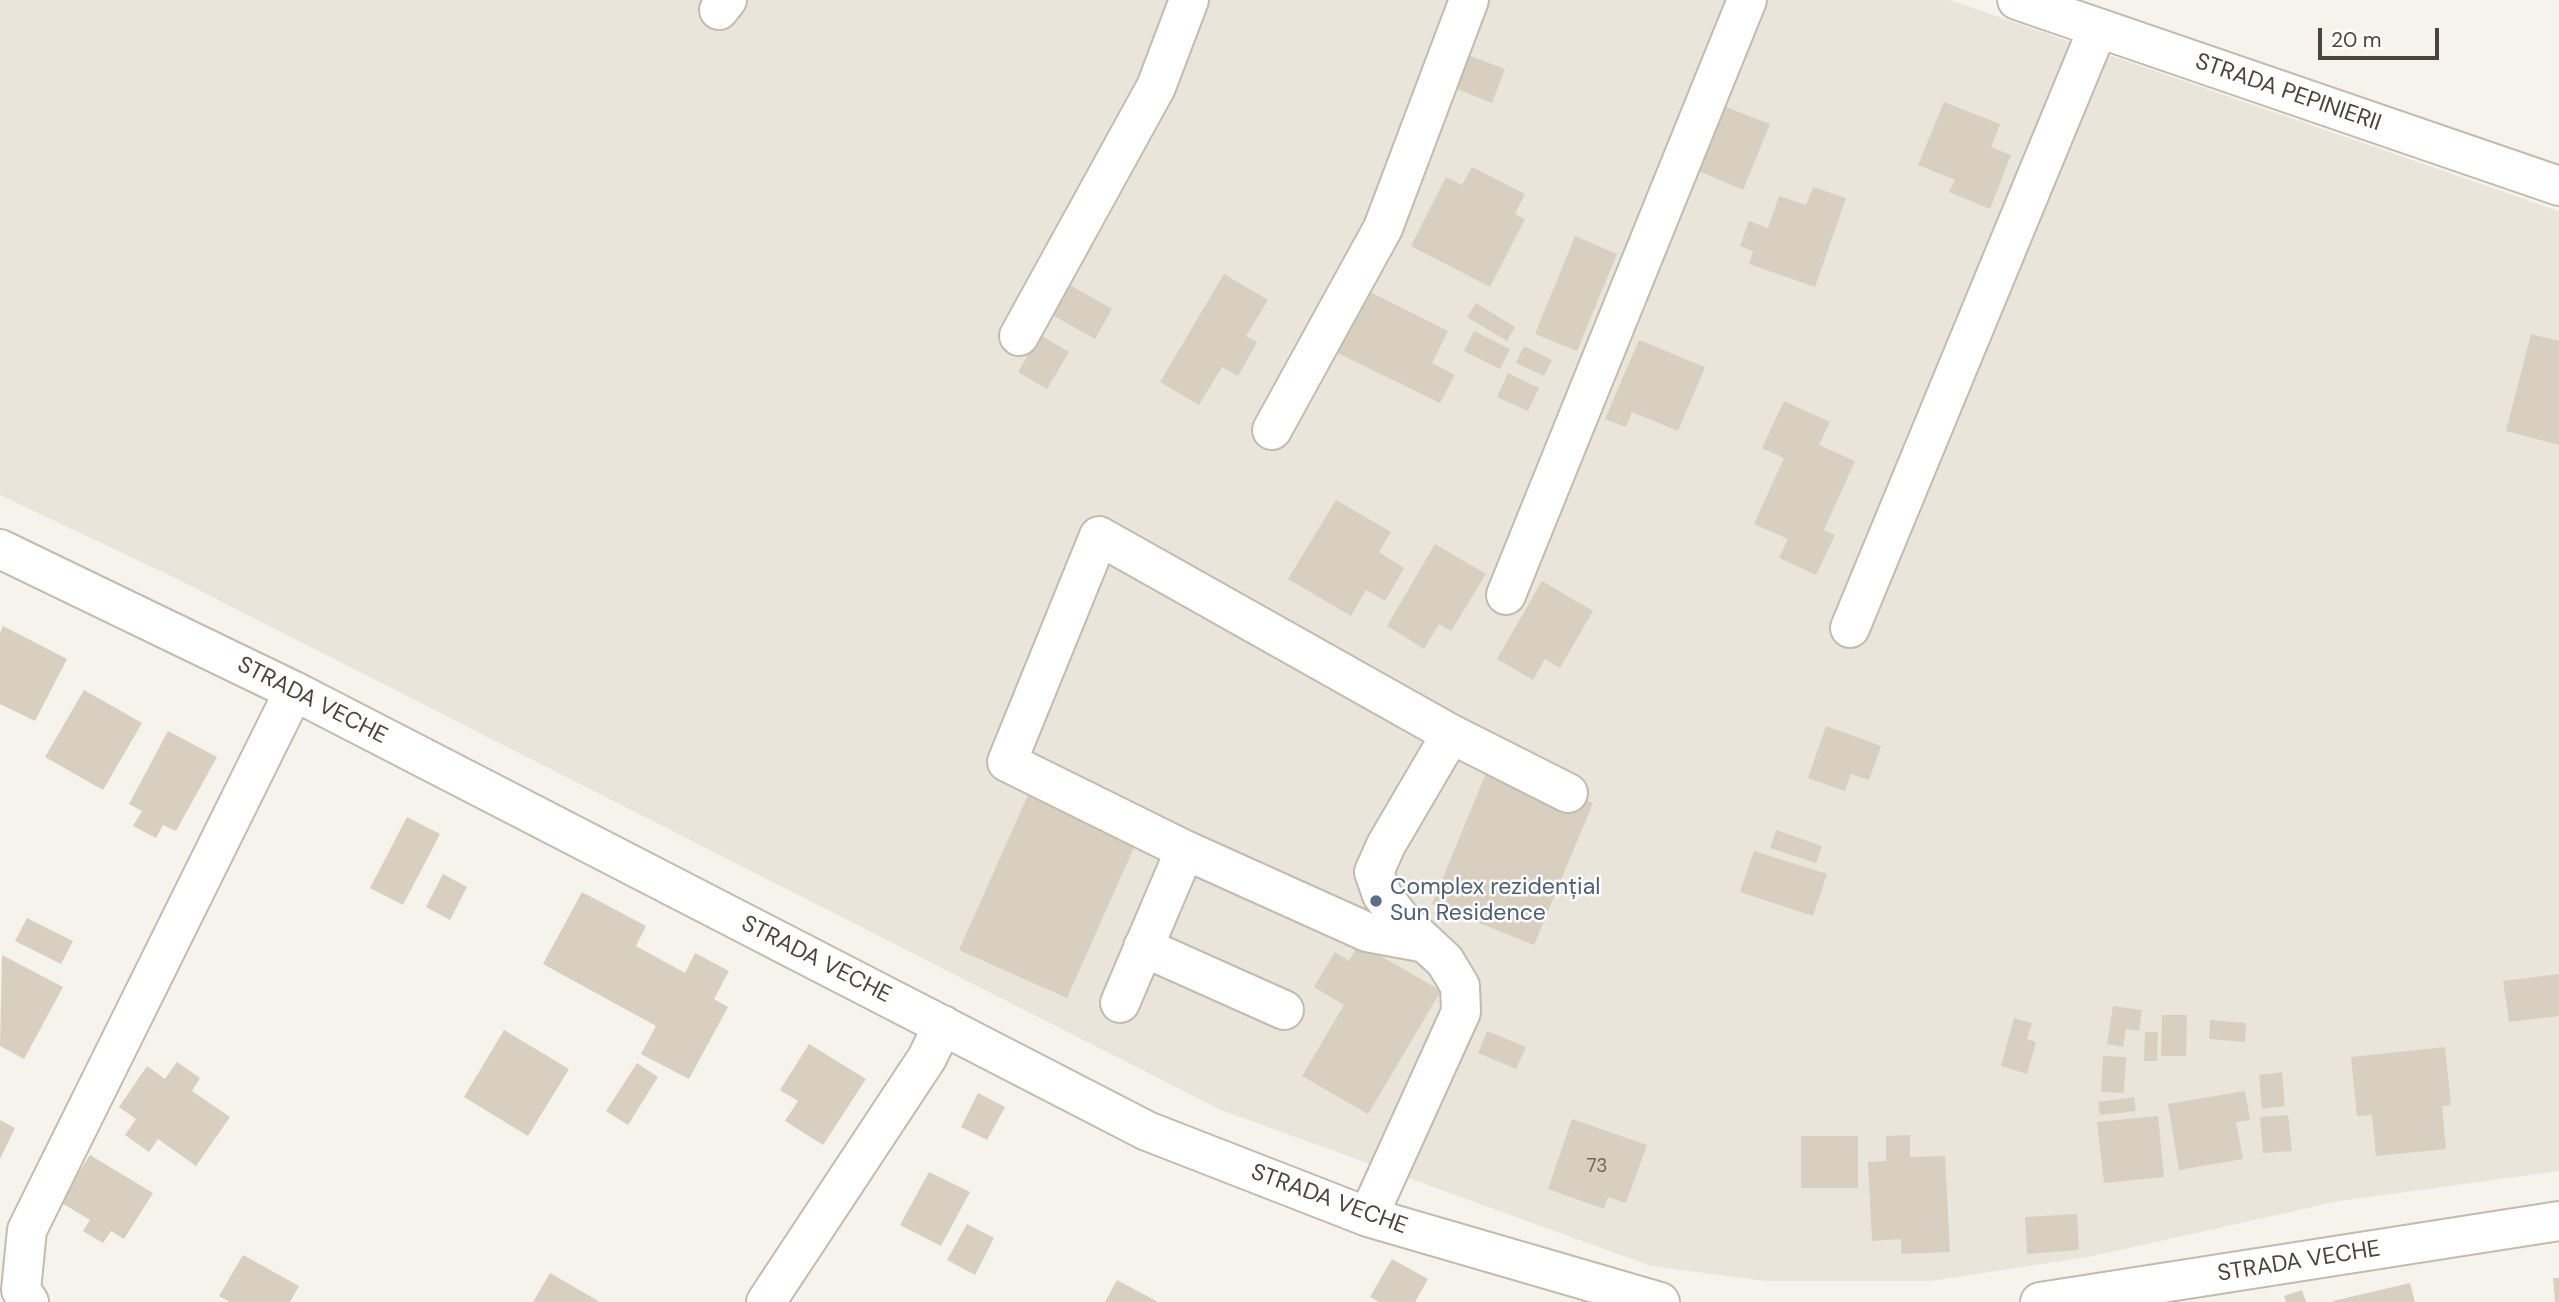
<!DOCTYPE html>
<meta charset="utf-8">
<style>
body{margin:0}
#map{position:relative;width:2559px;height:1302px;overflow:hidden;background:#f6f3ec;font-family:"DM Sans",sans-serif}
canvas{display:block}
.scale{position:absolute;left:2318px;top:28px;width:121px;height:32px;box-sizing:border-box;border:4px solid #4b4439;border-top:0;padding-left:9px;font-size:21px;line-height:24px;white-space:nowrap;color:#4b4439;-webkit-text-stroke:5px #fff;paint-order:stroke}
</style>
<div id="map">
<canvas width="2559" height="1302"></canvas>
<div class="scale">20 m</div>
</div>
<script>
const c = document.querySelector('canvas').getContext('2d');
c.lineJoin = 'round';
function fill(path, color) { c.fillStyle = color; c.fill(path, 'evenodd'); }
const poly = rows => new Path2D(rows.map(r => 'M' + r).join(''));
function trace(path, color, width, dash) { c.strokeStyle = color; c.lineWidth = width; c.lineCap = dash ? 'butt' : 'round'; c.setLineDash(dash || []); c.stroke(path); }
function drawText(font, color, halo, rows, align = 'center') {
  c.font = font + ' "DM Sans",sans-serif'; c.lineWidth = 5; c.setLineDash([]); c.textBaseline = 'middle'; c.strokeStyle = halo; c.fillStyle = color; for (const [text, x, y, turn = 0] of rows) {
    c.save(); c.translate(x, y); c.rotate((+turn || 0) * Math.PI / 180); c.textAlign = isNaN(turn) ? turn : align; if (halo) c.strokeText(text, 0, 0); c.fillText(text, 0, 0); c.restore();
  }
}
const residential = poly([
 [0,0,1950,0,2559,211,2559,1171,2339,1201,2093,1256,1931,1281,1765,1281,1651,1266,1221,1110,173,577,0,495]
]);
const building = poly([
 [1460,52,1505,69,1492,103,1447,85],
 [1713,102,1770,124,1743,190,1687,166],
 [1944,102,2000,124,1991,147,2011,155,1990,209,1949,192,1955,180,1918,165],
 [1472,167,1525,194,1515,214,1525,219,1490,287,1411,246,1446,177,1462,185],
 [1813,187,1846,198,1815,287,1749,264,1753,251,1740,246,1749,221,1768,228,1779,196,1806,205],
 [1575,236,1617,254,1577,351,1535,334],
 [1224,274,1268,300,1246,336,1257,342,1238,376,1222,367,1199,405,1160,382],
 [1070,285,1112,309,1095,339,1052,315],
 [1360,287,1448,331,1432,363,1455,375,1440,403,1329,349],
 [1476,303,1515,327,1507,341,1467,317],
 [1474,331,1510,349,1500,369,1464,351],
 [2531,334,2559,341,2559,445,2506,431],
 [1040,335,1069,352,1047,389,1018,372],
 [1639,340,1705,367,1678,431,1632,412,1626,427,1605,419],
 [1524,346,1552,360,1544,376,1516,363],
 [1508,373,1539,388,1528,411,1497,397],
 [1784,401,1830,422,1819,445,1855,461,1824,530,1835,535,1816,575,1779,558,1788,539,1754,524,1784,458,1762,448],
 [1336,500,1391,532,1379,552,1404,568,1385,601,1366,590,1351,616,1288,579],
 [1435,544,1486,574,1451,631,1439,624,1424,649,1387,626],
 [1542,581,1593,611,1560,668,1545,659,1533,680,1497,659],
 [3,626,67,659,35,721,0,704,0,633],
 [84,690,142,723,103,790,45,757],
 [1826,726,1881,746,1869,780,1851,774,1845,791,1808,778],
 [168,731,217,757,176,831,163,825,156,838,133,826,142,811,129,804],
 [1491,761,1593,803,1534,945,1432,904],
 [1028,795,1136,843,1067,998,959,950],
 [407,817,440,834,403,905,370,888],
 [1776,830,1822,846,1816,863,1770,848],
 [1754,851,1827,874,1813,916,1740,892],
 [443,874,467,887,450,920,426,907],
 [582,892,646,926,636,946,685,973,695,953,729,971,714,999,728,1007,689,1079,641,1054,656,1026,543,964],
 [27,918,73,941,61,964,15,941],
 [1359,943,1441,991,1368,1114,1302,1076,1344,1005,1314,987,1335,952,1349,961],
 [2,955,63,987,24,1059,0,1046],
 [2559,974,2559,1016,2509,1022,2503,981],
 [2113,1006,2142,1010,2139,1031,2126,1029,2123,1047,2107,1044],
 [2162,1015,2187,1015,2186,1056,2161,1056],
 [2014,1018,2032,1023,2027,1039,2036,1042,2027,1074,2001,1066],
 [2210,1020,2246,1023,2245,1042,2209,1039],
 [504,1030,569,1069,528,1136,464,1097],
 [1487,1031,1526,1047,1516,1069,1478,1053],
 [2145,1032,2158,1032,2157,1061,2144,1061],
 [809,1044,866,1079,823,1145,785,1121,798,1101,780,1090],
 [2445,1047,2451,1105,2442,1106,2446,1149,2376,1156,2372,1115,2357,1116,2351,1057],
 [2103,1056,2126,1057,2124,1093,2101,1092],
 [177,1062,200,1078,192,1091,230,1117,196,1166,158,1139,149,1152,125,1135,136,1119,119,1107,147,1066,165,1079],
 [637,1063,658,1077,628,1125,606,1111],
 [2282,1072,2285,1106,2262,1109,2259,1075],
 [2245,1091,2250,1120,2236,1122,2243,1159,2179,1170,2168,1104],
 [978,1093,1005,1107,987,1140,961,1127],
 [2134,1097,2136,1111,2100,1115,2098,1102],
 [2288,1115,2292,1151,2263,1153,2260,1117],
 [2158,1116,2164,1177,2104,1183,2097,1122],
 [1572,1119,1647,1145,1626,1203,1608,1197,1604,1209,1548,1189],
 [0,1120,15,1128,0,1159],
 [1910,1135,1910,1157,1945,1156,1950,1252,1901,1254,1901,1239,1872,1241,1868,1162,1886,1161,1886,1136],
 [1801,1136,1858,1136,1858,1188,1801,1188],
 [90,1155,153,1193,124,1239,111,1231,103,1243,83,1231,90,1220,60,1202],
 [929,1172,970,1192,941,1246,900,1225],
 [2077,1214,2079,1250,2027,1254,2025,1217],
 [967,1224,994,1238,975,1275,947,1260],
 [243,1255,299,1286,290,1302,230,1302,219,1296],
 [1392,1259,1428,1279,1415,1302,1379,1302,1370,1297],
 [550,1273,600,1302,533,1302],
 [2553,1278,2559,1278,2559,1302,2555,1302],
 [1117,1280,1158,1302,1105,1302],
 [2410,1283,2415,1302,2333,1302,2333,1301],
 [2302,1290,2306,1302,2286,1302,2284,1296]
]);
const minor = poly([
 [2017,0,2559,186],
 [719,10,727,0],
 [1019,336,1156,87,1189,0],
 [1272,430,1383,228,1469,0],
 [0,549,294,691,1147,1131,1368,1217,1660,1302],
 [1506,595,1747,0],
 [1850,628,2098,28],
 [1426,943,1367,932,1185,850,1007,762,1099,536,1451,734,1568,793],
 [1143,947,1284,1010],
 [1120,1003,1185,850],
 [1368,1217,1461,1012,1460,986,1445,961,1403,922,1382,895,1374,872,1386,845,1451,734],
 [29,1302,21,1290,27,1230,294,691],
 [766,1302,927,1058,943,1025],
 [2040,1302,2559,1221]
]);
const markers = [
 [1376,901,7,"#5c6f8a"]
];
const numberNames = [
 ["73",1597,1167]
];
const streetNames = [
 ["STRADA PEPINIERII",2288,93,19],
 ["STRADA VECHE",312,701,27],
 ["STRADA VECHE",816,960,27],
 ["STRADA VECHE",1329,1200,20],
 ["STRADA VECHE",2299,1262,-9]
];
const serviceNames = [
 ["Complex rezidențial",1390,888],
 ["Sun Residence",1390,914]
];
fill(residential, '#eae5da');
fill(building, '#d8cfc1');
trace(minor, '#c2bbae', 42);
trace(minor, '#fff', 38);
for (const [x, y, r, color] of markers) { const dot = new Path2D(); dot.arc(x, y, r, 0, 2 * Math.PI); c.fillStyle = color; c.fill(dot); trace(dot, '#fff', 2.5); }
drawText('19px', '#6e675b', null, numberNames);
drawText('23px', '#4b4439', '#fff', streetNames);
drawText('23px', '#4e5e75', '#fff', serviceNames, 'left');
</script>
